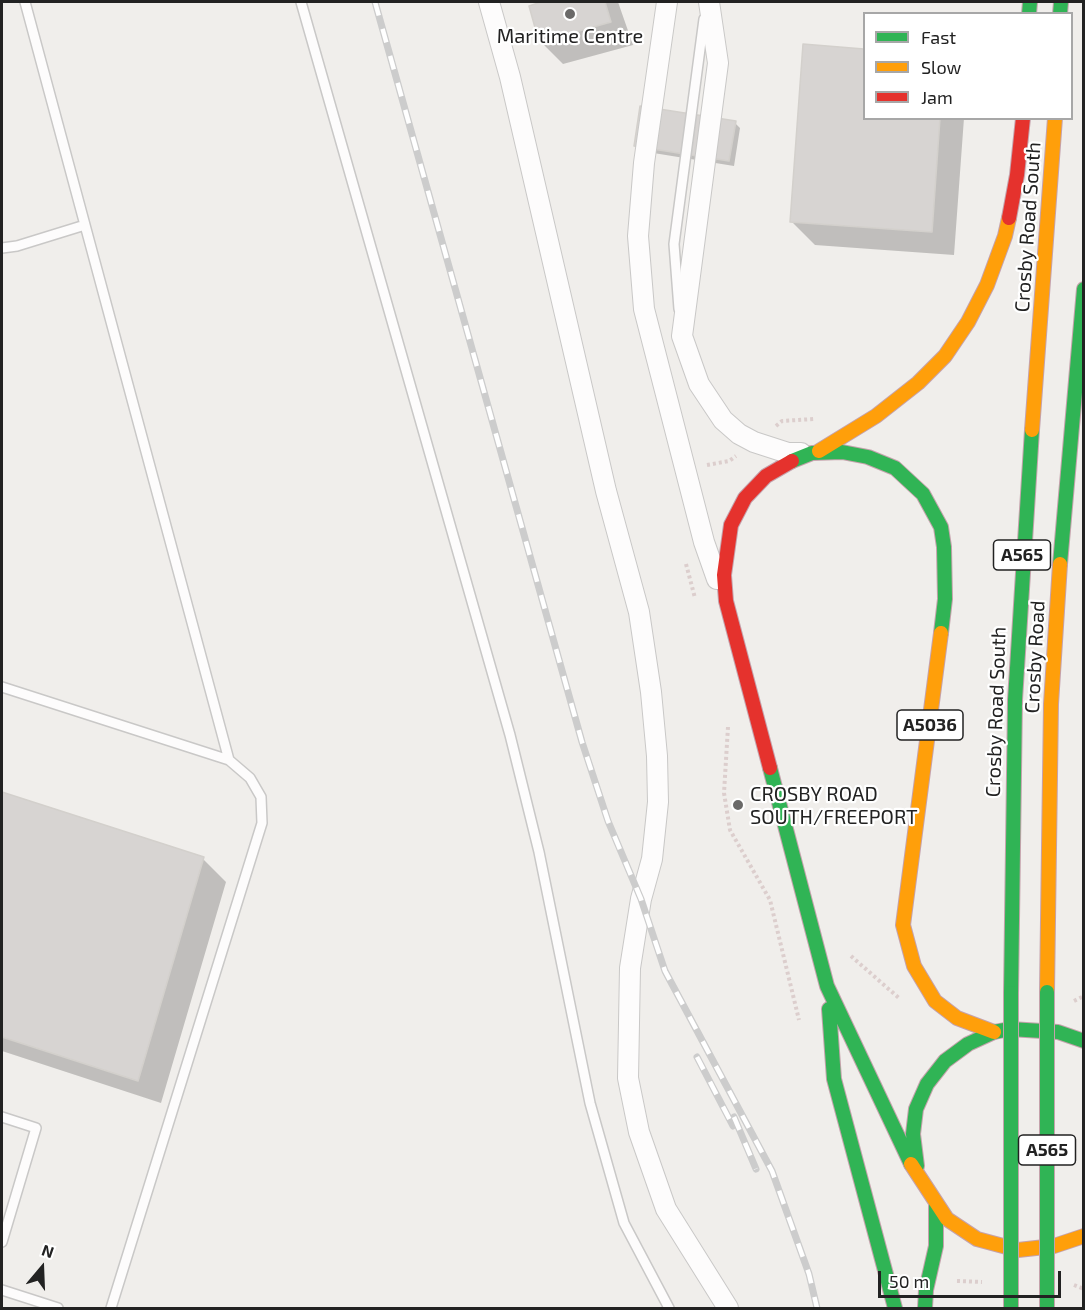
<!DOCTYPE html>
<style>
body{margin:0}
#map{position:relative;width:1085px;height:1310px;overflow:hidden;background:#f0eeeb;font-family:"Exo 2",sans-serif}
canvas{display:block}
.frame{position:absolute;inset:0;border:3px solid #222;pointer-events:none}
.legend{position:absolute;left:863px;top:12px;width:210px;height:108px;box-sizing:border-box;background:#fff;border:2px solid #a7a7a7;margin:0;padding:8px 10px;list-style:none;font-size:18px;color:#222}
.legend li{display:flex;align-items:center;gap:12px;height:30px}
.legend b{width:30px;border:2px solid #a7a7a7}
.north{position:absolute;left:12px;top:1238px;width:60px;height:60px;-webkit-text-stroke:4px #fff;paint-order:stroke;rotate:19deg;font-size:16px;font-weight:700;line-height:24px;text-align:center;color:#222}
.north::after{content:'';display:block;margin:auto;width:21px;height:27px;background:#222;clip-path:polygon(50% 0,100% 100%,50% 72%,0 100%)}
.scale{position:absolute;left:878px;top:1271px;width:183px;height:27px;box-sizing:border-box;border:3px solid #222;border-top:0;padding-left:8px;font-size:18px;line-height:21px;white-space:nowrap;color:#222;-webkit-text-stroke:4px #fff;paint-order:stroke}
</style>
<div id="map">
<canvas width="1085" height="1310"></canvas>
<div class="frame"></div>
<ul class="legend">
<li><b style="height:8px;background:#30b455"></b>Fast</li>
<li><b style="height:8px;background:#ff9f0a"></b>Slow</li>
<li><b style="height:8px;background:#e5322d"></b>Jam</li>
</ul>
<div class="north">N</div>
<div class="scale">50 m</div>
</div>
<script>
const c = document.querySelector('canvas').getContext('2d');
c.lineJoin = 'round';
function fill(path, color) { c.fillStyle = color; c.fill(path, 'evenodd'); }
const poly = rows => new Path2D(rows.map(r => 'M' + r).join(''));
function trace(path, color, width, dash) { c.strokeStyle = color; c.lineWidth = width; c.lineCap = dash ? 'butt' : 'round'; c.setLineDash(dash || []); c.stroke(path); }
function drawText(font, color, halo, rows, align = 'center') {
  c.font = font + ' "Exo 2",sans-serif'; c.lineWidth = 4.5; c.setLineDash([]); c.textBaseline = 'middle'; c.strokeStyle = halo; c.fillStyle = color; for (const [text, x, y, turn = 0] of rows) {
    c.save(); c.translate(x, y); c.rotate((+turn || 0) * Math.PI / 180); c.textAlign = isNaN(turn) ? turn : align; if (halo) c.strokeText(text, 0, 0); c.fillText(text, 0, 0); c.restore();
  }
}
const shadow = poly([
 [542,2,618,2,633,45,563,64,540,41],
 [804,46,864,50,864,118,964,118,954,255,815,245,792,222],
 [735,123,740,128,734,166,641,151,636,146],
 [2,793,203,859,226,882,161,1103,2,1051]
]);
const building = poly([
 [541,2,605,2,611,22,539,42,529,6,541,2],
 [803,44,864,49,864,118,940,118,932,232,790,222,803,44],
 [640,106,736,121,729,161,634,146,640,106],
 [2,792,204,857,138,1081,2,1037,2,792]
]);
const path = poly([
 [776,426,782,421,814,419],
 [707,465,729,461,736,456],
 [686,564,695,598],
 [728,727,724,793,730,830,770,900,799,1020],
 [851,956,900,999],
 [1074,1001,1084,996],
 [957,1281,982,1282],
 [1074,1285,1084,1289]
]);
const lane = poly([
 [25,2,229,760,250,778,261,797,262,823,111,1308],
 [301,2,510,735,539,852,590,1103,624,1223,669,1308],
 [2,248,17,246,85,225],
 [679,309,674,244,704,19],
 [2,687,229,760],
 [2,1117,36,1128,2,1242],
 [2,1290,58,1308]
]);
const street = poly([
 [489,2,510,77,606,491,639,612,651,692,657,756,658,802,652,859,641,899,630,968,628,1078,639,1132,666,1209,728,1308],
 [667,2,644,163,638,236,644,309,704,542,717,579],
 [709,2,718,63,682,336,699,384,723,420,739,434,754,442,788,453,801,453]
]);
const fast = poly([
 [1029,14,1030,2],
 [1060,14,1061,2],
 [792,461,812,453,842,452,868,457,895,468,923,494,941,527,944,547,945,599,941,633],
 [1060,564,1084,289],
 [770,768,827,986,911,1164],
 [1011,993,1015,700,1032,430],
 [829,1009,834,1079,895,1308],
 [917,1166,913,1134,916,1109,927,1084,945,1061,968,1044,994,1032,1010,1029,1058,1032,1084,1041],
 [925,1308,926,1290,936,1246,936,1206]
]);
const slow = poly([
 [1032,430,1055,118],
 [819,451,876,416,918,383,945,356,968,322,987,285,1005,236,1009,218],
 [941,633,903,925,914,966,935,1001,957,1018,994,1032],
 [1047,992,1051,704,1060,564],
 [911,1164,947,1219,977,1239,1018,1250,1054,1246,1084,1236]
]);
const jam = poly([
 [1009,218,1017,175,1023,118],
 [770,768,726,601,724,575,731,525,745,498,766,476,792,461]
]);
const rail = poly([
 [375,2,582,742,608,821,641,899,665,971,772,1171,809,1274,817,1308],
 [697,1057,733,1126],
 [734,1117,756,1169]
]);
const fastBridge = poly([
 [1047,992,1047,1308],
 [1011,993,1011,1308]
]);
const markers = [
 [570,14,6,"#6a6968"],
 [738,805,6,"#6a6968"]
];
const shields = [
 [1022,555,57],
 [930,725,66],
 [1047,1150,57]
];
const shieldNames = [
 ["A565",1022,555],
 ["A5036",930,725],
 ["A565",1047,1150]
];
const poiNames = [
 ["Maritime Centre",570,36],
 ["CROSBY ROAD",750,794,"left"],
 ["SOUTH/FREEPORT",750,817,"left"]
];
const streetNames = [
 ["Crosby Road South",1028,227,-86],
 ["Crosby Road",1035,657,-87],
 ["Crosby Road South",996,712,-88]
];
fill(shadow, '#0003');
fill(building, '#d7d4d2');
trace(building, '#d3d0cc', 1.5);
trace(lane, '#c9c8c7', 12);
trace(street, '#c9c8c7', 22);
trace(fast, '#c5a2ac', 16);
trace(slow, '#c5a2ac', 16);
trace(jam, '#c5a2ac', 16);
trace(path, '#dccecd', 4, [3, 3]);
trace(lane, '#fdfcfc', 9);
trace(street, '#fdfcfc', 20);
trace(fast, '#30b455', 14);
trace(slow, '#ff9f0a', 14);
trace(jam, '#e5322d', 14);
trace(rail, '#ccc', 7);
trace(rail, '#fff', 4.5, [14]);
trace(fastBridge, '#c5a2ac', 16, []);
trace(fastBridge, '#30b455', 14);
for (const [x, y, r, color] of markers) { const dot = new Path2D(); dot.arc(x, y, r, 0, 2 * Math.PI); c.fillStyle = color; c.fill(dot); trace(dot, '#fff', 2); }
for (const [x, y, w] of shields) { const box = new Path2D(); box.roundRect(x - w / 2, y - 15, w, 30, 4.5); c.fillStyle = '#fff'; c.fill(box); trace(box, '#222', 1.5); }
drawText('bold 18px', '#222', null, shieldNames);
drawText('20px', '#222', '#fff', poiNames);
drawText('20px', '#222', '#fff', streetNames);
</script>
